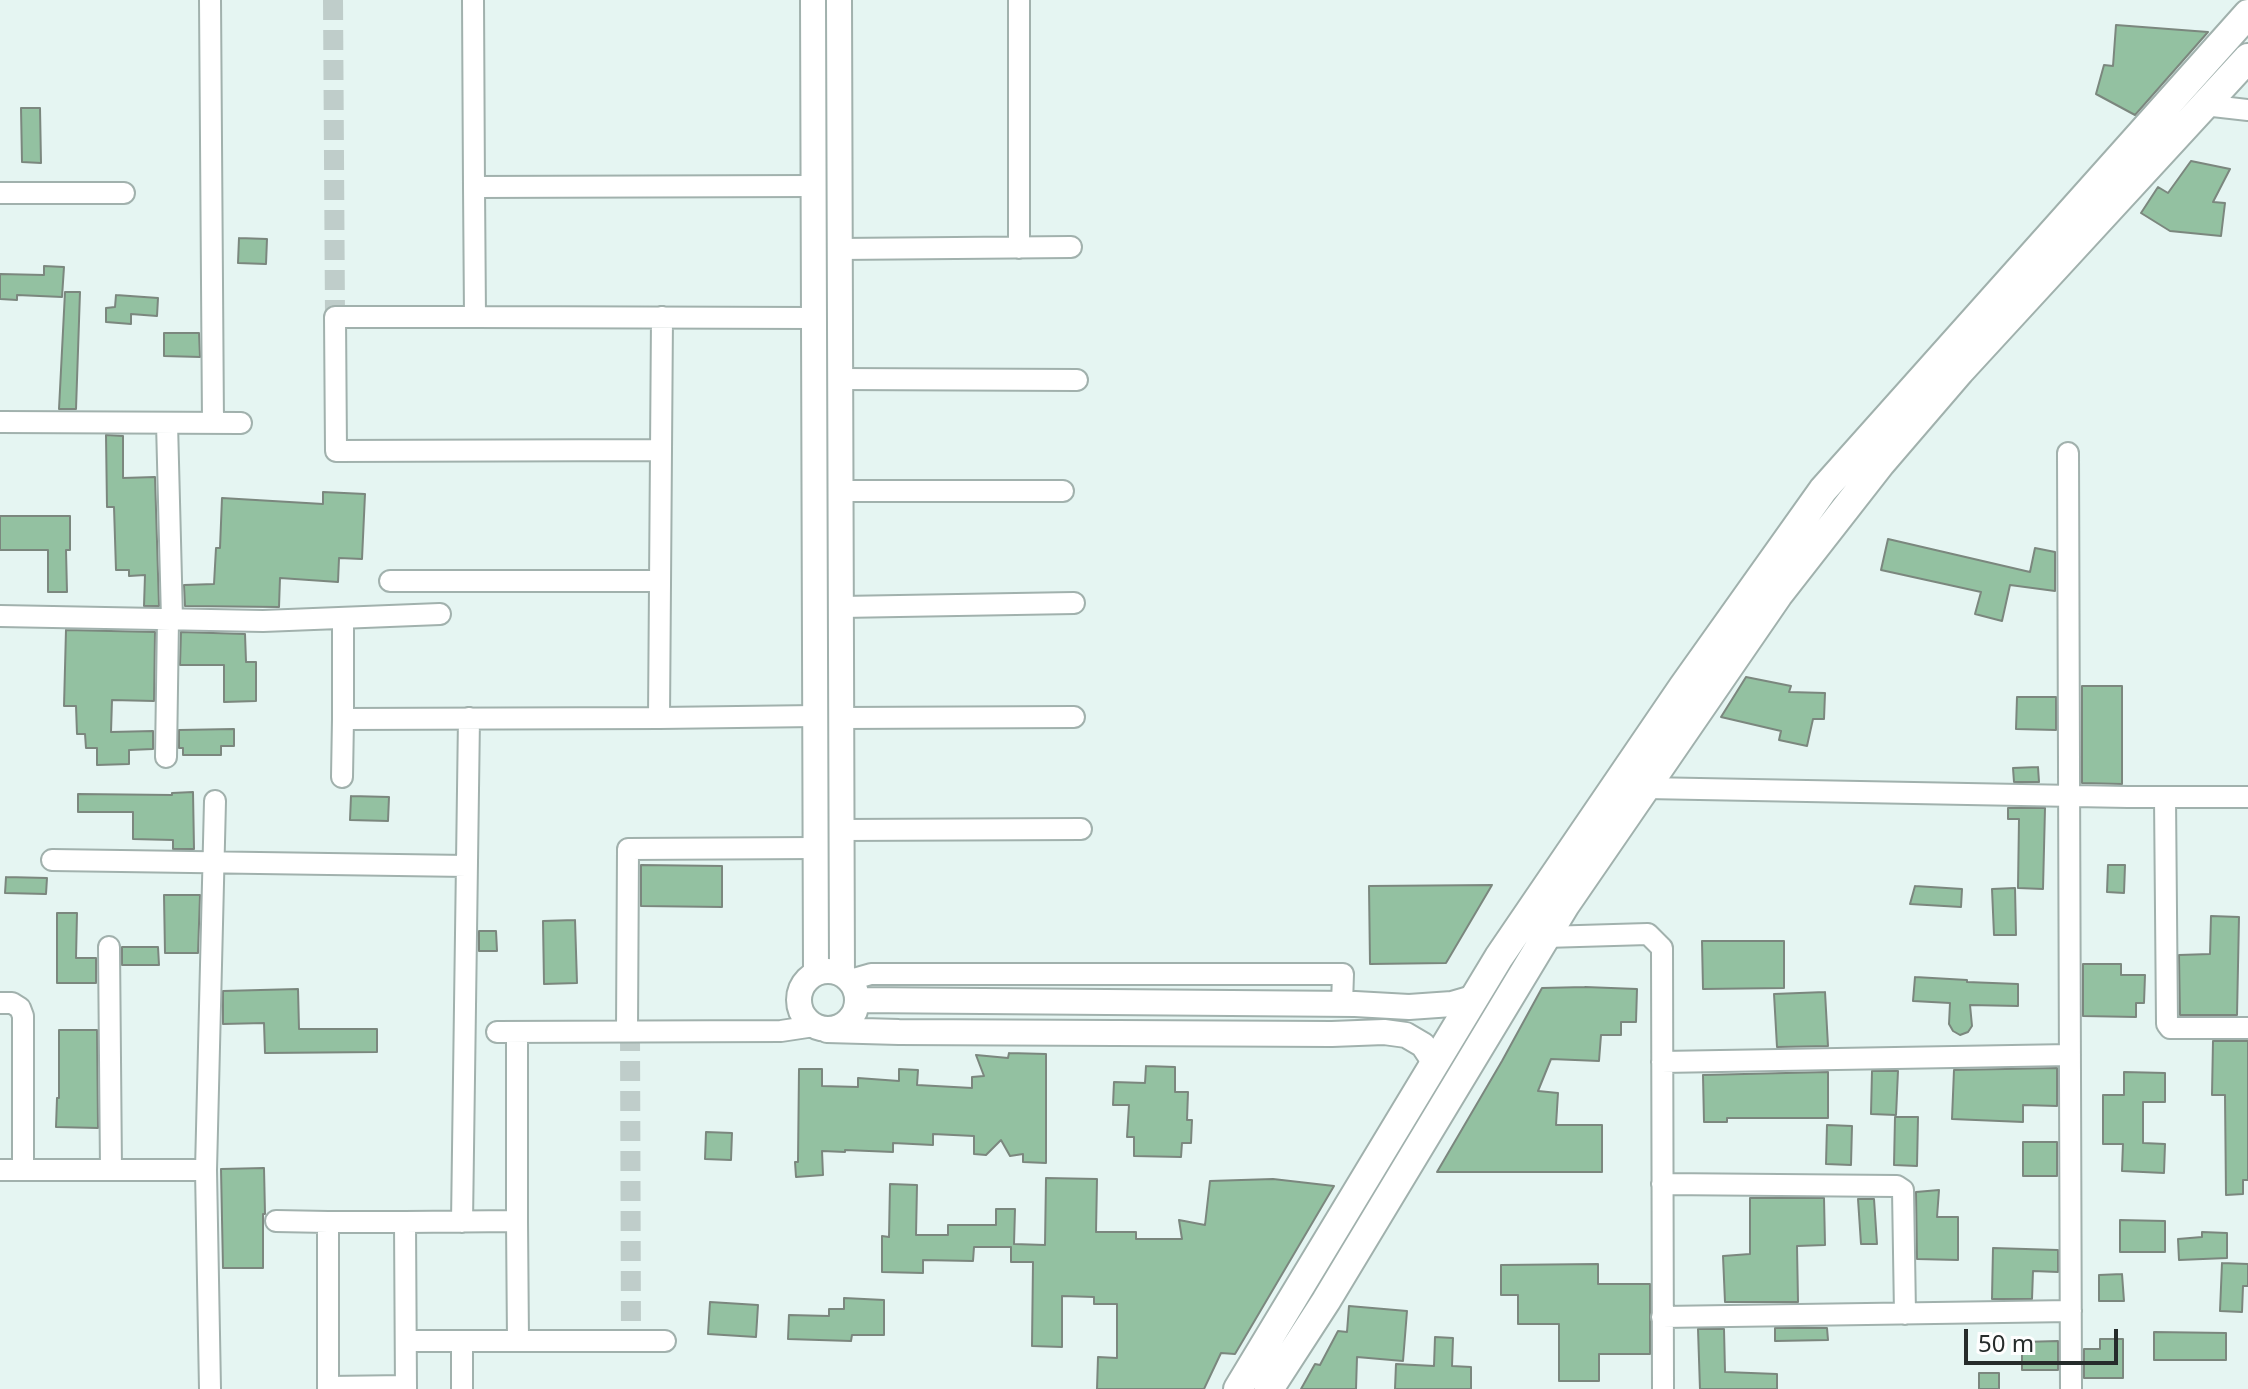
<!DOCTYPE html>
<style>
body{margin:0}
#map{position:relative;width:2248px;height:1389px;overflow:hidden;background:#e5f5f2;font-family:"Noto Sans",sans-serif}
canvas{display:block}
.scale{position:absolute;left:1964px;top:1329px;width:154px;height:36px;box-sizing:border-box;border:4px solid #262c2b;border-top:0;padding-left:10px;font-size:24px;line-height:28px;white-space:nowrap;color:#262c2b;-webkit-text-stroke:6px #fefefe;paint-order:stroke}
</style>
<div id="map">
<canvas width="2248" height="1389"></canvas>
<div class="scale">50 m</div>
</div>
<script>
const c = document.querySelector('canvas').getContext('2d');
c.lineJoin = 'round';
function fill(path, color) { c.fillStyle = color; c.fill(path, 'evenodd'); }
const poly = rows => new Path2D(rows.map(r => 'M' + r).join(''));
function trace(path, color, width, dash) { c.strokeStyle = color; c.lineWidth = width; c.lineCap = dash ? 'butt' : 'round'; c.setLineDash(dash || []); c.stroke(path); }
const building = poly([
 [2116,25,2208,32,2135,115,2096,94,2104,65,2113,66,2116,25],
 [21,108,40,108,41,163,22,162,21,108],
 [2191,161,2230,169,2213,202,2225,203,2221,236,2170,231,2141,213,2158,187,2168,193,2191,161],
 [239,238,267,239,266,264,238,263,239,238],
 [44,266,64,267,62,297,17,295,17,300,0,299,0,274,44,275,44,266],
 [65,292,80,292,76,409,59,409,65,292],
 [116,295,158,298,157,316,131,314,131,324,106,322,106,308,115,307,116,295],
 [164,333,199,333,200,357,164,356,164,333],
 [106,435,123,436,123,478,155,477,159,606,144,606,145,575,129,576,129,570,116,570,114,507,107,507,106,435],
 [323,492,365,494,362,559,339,558,338,582,280,578,279,607,185,606,184,585,214,584,216,548,220,548,222,498,323,504,323,492],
 [0,516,70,516,70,550,66,550,67,592,48,592,48,550,0,550,0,516],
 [1888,539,2030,572,2035,548,2055,552,2055,591,2010,585,2002,621,1975,614,1981,592,1881,570,1888,539],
 [66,630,155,632,154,701,112,700,111,732,153,731,153,749,129,750,129,764,97,765,97,748,86,748,85,734,77,734,76,706,64,706,66,630],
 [181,632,245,634,246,662,256,662,256,701,224,702,224,665,180,665,181,632],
 [1746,677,1791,686,1789,692,1825,693,1824,719,1813,719,1807,746,1779,740,1781,731,1721,717,1746,677],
 [2082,686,2122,686,2122,784,2082,783,2082,686],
 [2017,697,2056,697,2056,730,2016,729,2017,697],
 [234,729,234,746,221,746,221,755,183,755,183,748,179,748,179,730,234,729],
 [2038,767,2039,782,2014,782,2013,768,2038,767],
 [193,792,194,849,173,849,173,840,133,839,133,812,78,812,78,794,172,795,172,793,193,792],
 [351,796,389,797,388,821,350,820,351,796],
 [2008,808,2045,808,2043,889,2018,888,2019,819,2008,819,2008,808],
 [641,865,722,866,722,907,641,906,641,865],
 [2108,865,2125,865,2124,893,2107,892,2108,865],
 [6,877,47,878,46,894,5,893,6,877],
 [1492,885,1446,963,1370,964,1369,886,1492,885],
 [1915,886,1962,889,1961,907,1910,904,1915,886],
 [2015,888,2016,935,1994,935,1992,889,2015,888],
 [164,895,200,895,198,953,165,953,164,895],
 [57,913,77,913,76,958,96,958,96,983,57,983,57,913],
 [2211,916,2239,917,2237,1015,2180,1015,2179,955,2210,954,2211,916],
 [575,920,577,983,544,984,543,921,575,920],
 [479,931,496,931,497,951,479,951,479,931],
 [1702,941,1784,941,1784,988,1703,989,1702,941],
 [122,947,158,947,159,965,122,965,122,947],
 [2083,964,2121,964,2121,975,2145,975,2144,1003,2136,1003,2136,1017,2083,1016,2083,964],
 [1915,977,1967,980,1967,982,2018,984,2018,1006,1970,1005,1972,1026,1968,1032,1960,1035,1953,1031,1949,1024,1950,1003,1913,1001,1915,977],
 [1585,987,1637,989,1636,1022,1621,1022,1621,1035,1601,1035,1599,1061,1551,1059,1538,1091,1558,1093,1556,1125,1602,1125,1602,1172,1437,1172,1502,1061,1542,988,1585,987],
 [298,989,299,1029,377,1029,377,1052,265,1053,264,1023,223,1024,223,991,298,989],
 [1825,992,1828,1046,1777,1047,1774,994,1825,992],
 [59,1030,97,1030,98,1128,56,1127,57,1098,59,1098,59,1030],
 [2213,1041,2248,1041,2248,1180,2243,1180,2243,1194,2226,1195,2225,1095,2212,1095,2213,1041],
 [1009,1053,1046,1054,1046,1163,1023,1162,1023,1154,1010,1156,1001,1140,986,1155,974,1154,974,1136,933,1134,933,1145,893,1143,893,1152,845,1150,845,1152,822,1151,823,1175,796,1177,795,1162,798,1162,799,1069,822,1069,822,1086,858,1087,858,1078,899,1081,899,1069,918,1070,917,1085,972,1088,972,1077,984,1076,976,1055,1008,1058,1009,1053],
 [1146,1066,1175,1067,1175,1092,1188,1092,1187,1120,1192,1120,1191,1143,1182,1143,1181,1157,1134,1156,1134,1137,1127,1137,1129,1105,1113,1105,1114,1082,1145,1083,1146,1066],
 [2057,1068,2057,1106,2023,1105,2023,1122,1952,1119,1954,1070,2057,1068],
 [1872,1071,1898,1071,1896,1115,1871,1114,1872,1071],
 [1828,1072,1828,1118,1727,1118,1727,1122,1704,1122,1703,1075,1828,1072],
 [2124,1072,2165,1073,2165,1102,2143,1102,2143,1143,2165,1144,2164,1173,2122,1171,2123,1144,2103,1144,2103,1095,2124,1095,2124,1072],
 [1895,1117,1918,1117,1917,1166,1894,1165,1895,1117],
 [1827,1125,1852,1126,1851,1165,1826,1164,1827,1125],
 [706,1132,732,1133,731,1160,705,1159,706,1132],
 [2023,1142,2057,1142,2057,1176,2023,1176,2023,1142],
 [264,1168,265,1214,263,1214,263,1268,223,1268,221,1169,264,1168],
 [1046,1178,1097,1179,1096,1232,1136,1232,1136,1239,1182,1239,1179,1220,1205,1225,1210,1181,1273,1179,1334,1186,1235,1354,1221,1353,1204,1389,1097,1389,1098,1357,1117,1358,1117,1304,1094,1304,1094,1297,1062,1296,1062,1347,1032,1346,1033,1262,1011,1262,1011,1247,974,1247,973,1261,923,1260,923,1273,882,1272,882,1236,889,1237,890,1184,917,1185,916,1235,948,1235,948,1225,996,1225,996,1209,1015,1209,1014,1244,1045,1245,1046,1178],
 [1939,1190,1937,1217,1958,1217,1958,1260,1917,1259,1916,1192,1939,1190],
 [1750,1198,1824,1198,1825,1245,1797,1246,1798,1302,1725,1302,1723,1256,1750,1254,1750,1198],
 [1858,1199,1874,1199,1877,1244,1861,1244,1858,1199],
 [2120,1220,2165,1221,2165,1252,2120,1252,2120,1220],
 [2202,1232,2227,1233,2227,1258,2179,1260,2178,1239,2202,1237,2202,1232],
 [1993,1248,2058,1250,2058,1272,2033,1271,2032,1299,1992,1299,1993,1248],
 [2222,1263,2248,1264,2248,1286,2243,1286,2242,1312,2220,1311,2222,1263],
 [1598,1264,1598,1284,1650,1284,1650,1354,1599,1354,1599,1381,1559,1381,1559,1324,1518,1324,1518,1295,1501,1295,1501,1265,1598,1264],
 [2122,1274,2124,1301,2099,1301,2099,1275,2122,1274],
 [844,1298,884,1300,884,1335,852,1335,851,1341,788,1339,789,1315,829,1316,829,1309,844,1309,844,1298],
 [710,1302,758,1305,756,1337,708,1334,710,1302],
 [1349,1306,1407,1311,1403,1361,1357,1357,1356,1389,1301,1389,1315,1364,1320,1365,1338,1331,1347,1332,1349,1306],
 [1775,1328,1827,1328,1828,1340,1775,1341,1775,1328],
 [1698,1329,1724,1329,1725,1372,1777,1374,1777,1389,1700,1389,1698,1329],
 [2154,1332,2226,1333,2226,1360,2154,1360,2154,1332],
 [1435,1337,1453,1338,1452,1366,1471,1367,1471,1389,1395,1389,1396,1364,1434,1366,1435,1337],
 [2100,1339,2123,1339,2123,1378,2084,1378,2084,1349,2100,1349,2100,1339],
 [2058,1341,2058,1370,2022,1370,2022,1342,2058,1341],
 [1979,1373,1999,1373,1999,1389,1979,1389,1979,1373]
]);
const minorTunnel = poly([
 [333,0,335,317],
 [630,1031,631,1340]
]);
const minor = poly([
 [210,0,213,423],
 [473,0,474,187],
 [1019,0,1019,248],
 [2204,105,2248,110],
 [813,186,474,187,475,317,814,318],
 [0,193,124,193],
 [839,249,1071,247],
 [475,317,335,317,336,451,661,450],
 [662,317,659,718,816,716],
 [840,379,1077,380],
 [0,422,241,423],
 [167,423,172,619],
 [2068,453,2071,1389],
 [840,491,1063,491],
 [390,581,660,581],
 [841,607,1074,603],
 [0,616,263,621,440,614],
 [343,624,343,719,659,718],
 [841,718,1074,717],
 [166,757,168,619],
 [342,777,343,719],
 [1646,788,2128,797,2248,797],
 [2165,797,2167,1024,2170,1028,2248,1028],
 [841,830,1081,829],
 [52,860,467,866],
 [1545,937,1648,934,1662,948,1663,1389],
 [109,947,111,1170],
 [850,980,871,974,1343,974,1342,1004],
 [0,1003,12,1003,20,1008,23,1016,23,1170],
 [627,1031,628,849,816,848],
 [497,1032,781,1031,814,1026],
 [1662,1062,2070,1055],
 [0,1170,206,1170],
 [1662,1184,1897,1186,1903,1190,1905,1314],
 [276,1221,328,1222,328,1389],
 [517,1221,517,1032],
 [328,1222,405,1222],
 [462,1222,469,718],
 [1662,1317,2071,1311],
 [407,1341,665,1341],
 [328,1387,406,1386],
 [210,1389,206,1170,215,801],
 [406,1389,405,1222,517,1221,518,1341],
 [462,1389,462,1341]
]);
const tertiary = poly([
 [813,0,816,973],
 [839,0,842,974],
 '799 1000a29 29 0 1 1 58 0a29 29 0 1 1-58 0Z',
 [858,1000,1355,1004,1409,1007,1452,1004,1476,997],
 [827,1030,899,1032,1332,1034,1384,1032,1406,1035,1423,1045,1435,1063]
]);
const secondary = poly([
 [1238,1389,1499,957,1683,687,1823,490,2248,14],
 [1269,1389,1326,1301,1565,905,1778,595,1881,463,1960,371,2248,58]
]);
fill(building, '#93c1a1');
trace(building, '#7b877e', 2);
trace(minorTunnel, '#bfcdca', 20, [20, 10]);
trace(minor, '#a1b1ad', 24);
trace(tertiary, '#a1b1ad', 28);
trace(secondary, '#a1b1ad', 32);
trace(minor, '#fff', 20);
trace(tertiary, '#fff', 24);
trace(secondary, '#fff', 28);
</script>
